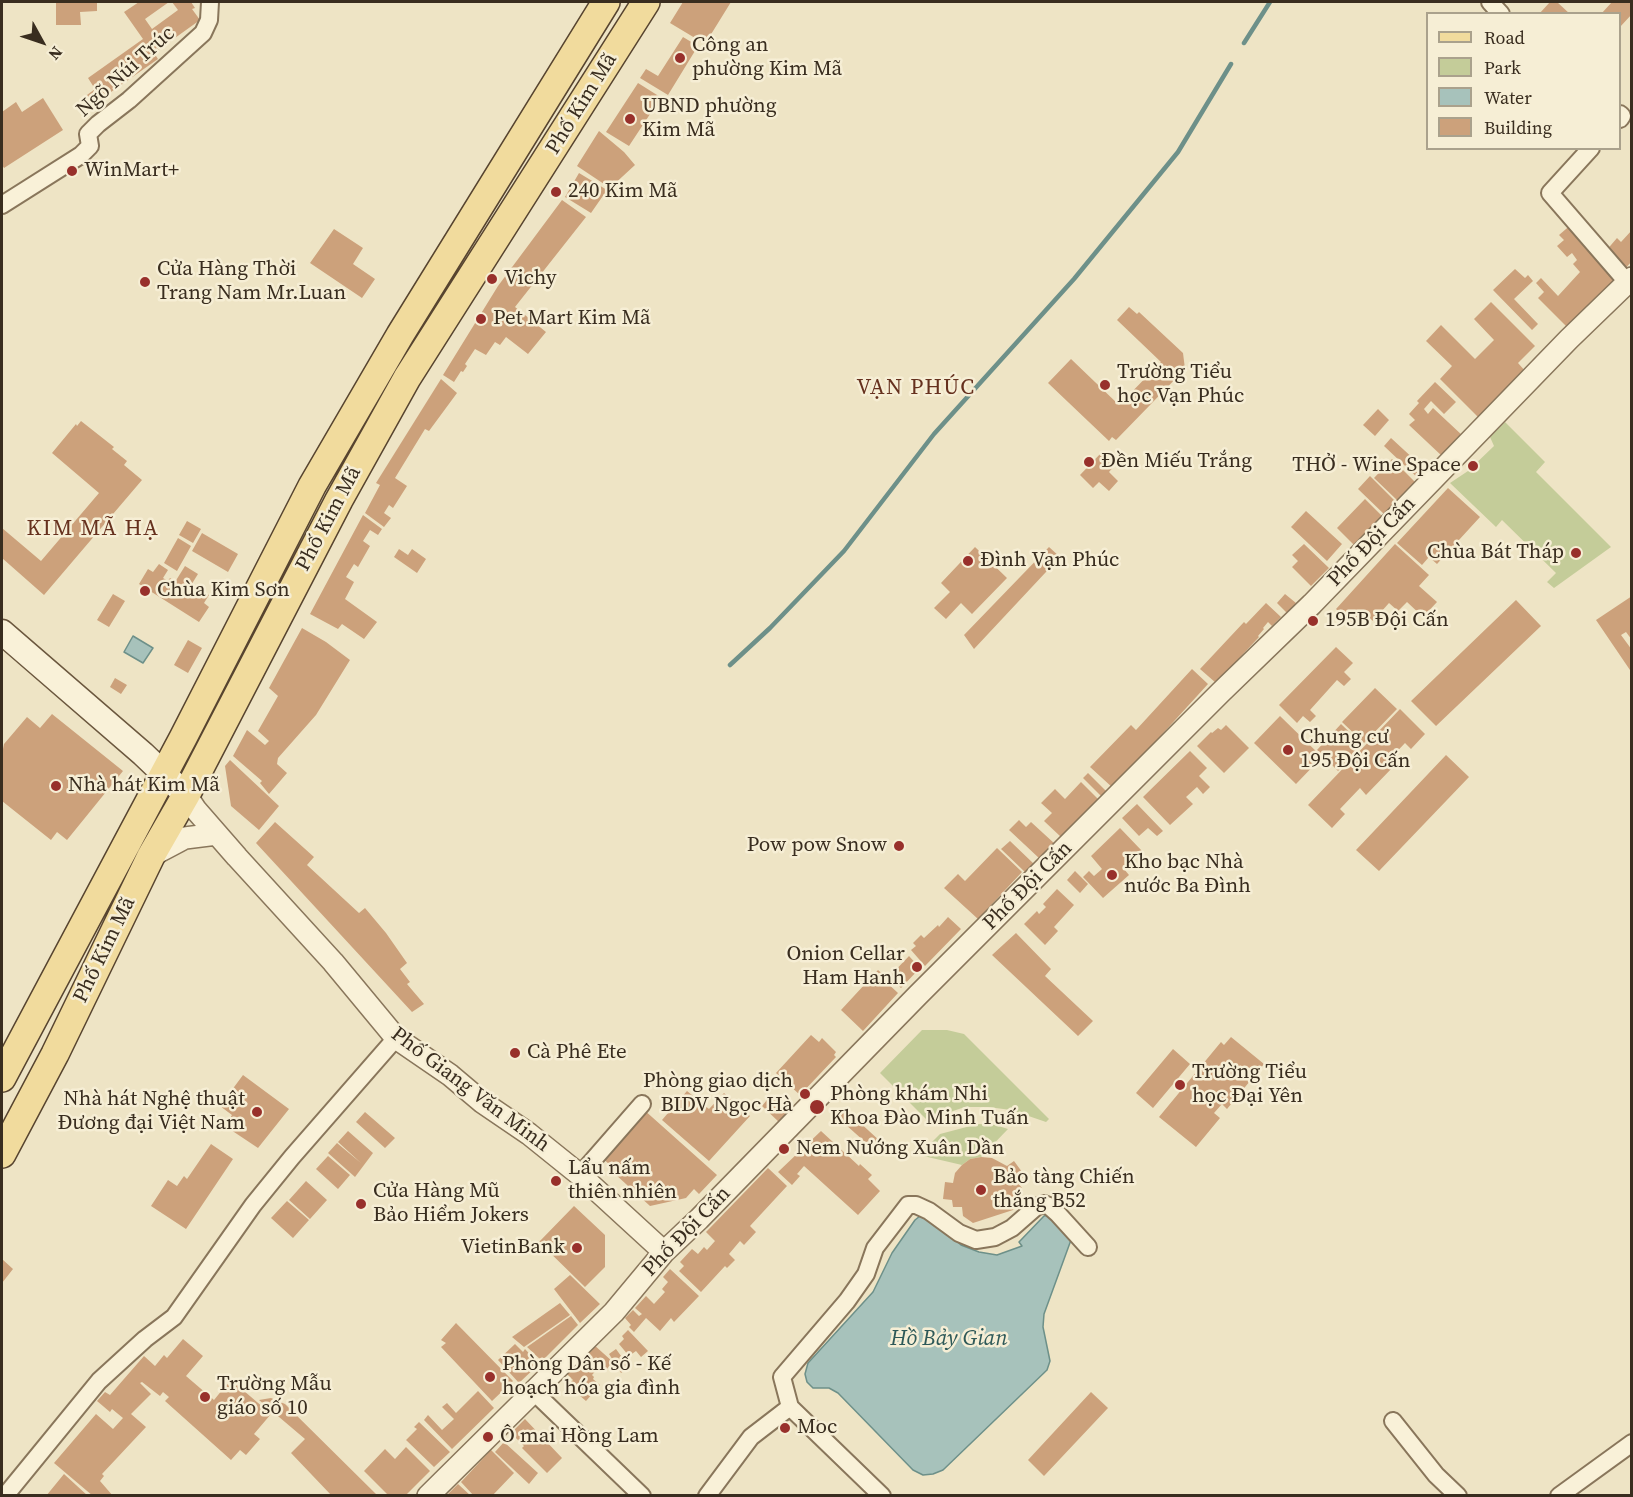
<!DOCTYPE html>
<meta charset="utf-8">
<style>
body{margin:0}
#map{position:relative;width:1633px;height:1497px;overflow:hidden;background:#eee4c5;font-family:"Source Serif 4",serif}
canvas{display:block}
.frame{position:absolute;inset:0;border:3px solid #392d1f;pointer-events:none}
.legend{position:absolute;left:1426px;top:12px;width:195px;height:138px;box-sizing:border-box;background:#f6eed5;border:2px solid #aaa18c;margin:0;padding:8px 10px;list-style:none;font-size:18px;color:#392d1f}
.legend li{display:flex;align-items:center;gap:12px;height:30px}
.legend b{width:30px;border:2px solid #aaa18c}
.north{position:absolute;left:12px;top:12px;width:60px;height:60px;-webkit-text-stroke:4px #f6eed5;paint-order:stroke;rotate:130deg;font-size:16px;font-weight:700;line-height:24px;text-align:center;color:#392d1f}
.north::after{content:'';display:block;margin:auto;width:21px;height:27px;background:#392d1f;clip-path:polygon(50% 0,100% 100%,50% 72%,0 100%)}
</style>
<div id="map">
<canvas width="1633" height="1497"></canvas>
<div class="frame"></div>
<ul class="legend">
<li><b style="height:8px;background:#f1db9d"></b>Road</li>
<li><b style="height:16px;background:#c4cc99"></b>Park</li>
<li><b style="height:16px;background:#a7c2bb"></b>Water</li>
<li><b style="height:16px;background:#cca17b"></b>Building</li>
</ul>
<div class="north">N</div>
</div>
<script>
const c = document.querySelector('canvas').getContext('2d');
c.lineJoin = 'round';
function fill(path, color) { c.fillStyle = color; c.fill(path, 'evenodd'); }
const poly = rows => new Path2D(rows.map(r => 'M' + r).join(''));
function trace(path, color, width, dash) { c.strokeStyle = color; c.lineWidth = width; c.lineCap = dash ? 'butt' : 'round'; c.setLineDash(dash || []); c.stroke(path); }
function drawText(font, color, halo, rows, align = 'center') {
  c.font = font + ' "Source Serif 4",serif'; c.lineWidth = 5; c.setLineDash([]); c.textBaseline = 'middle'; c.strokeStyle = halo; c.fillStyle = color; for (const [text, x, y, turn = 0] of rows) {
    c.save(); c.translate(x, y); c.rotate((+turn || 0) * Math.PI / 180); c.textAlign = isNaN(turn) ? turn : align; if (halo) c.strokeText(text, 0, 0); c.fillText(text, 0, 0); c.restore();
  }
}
const green = poly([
 [1505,422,1545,462,1536,472,1611,547,1554,588,1547,582,1556,573,1502,520,1496,527,1450,483,1468,471,1494,446,1490,437],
 [922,1030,947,1030,964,1034,1049,1119,1046,1122,1011,1110,988,1107,965,1107,944,1114,930,1123,880,1073],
 [978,1124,995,1125,1008,1129,981,1157,970,1159,962,1165,919,1155,940,1134]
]);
const water = poly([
 [133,636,153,648,143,663,124,652,133,636],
 [1051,1214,1067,1231,1071,1240,1044,1314,1043,1327,1050,1361,1047,1370,943,1470,933,1474,923,1475,913,1470,838,1393,829,1388,813,1388,807,1382,805,1374,808,1363,873,1292,892,1253,915,1220,920,1216,929,1217,961,1245,979,1252,997,1255,1022,1246,1019,1242,1044,1216,1051,1214]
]);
const stream = poly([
 [1244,43,1270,2],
 [730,665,770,628,844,551,934,434,1074,279,1178,152,1231,64]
]);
const building = poly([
 [56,2,97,2,97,11,80,12,81,25,56,25],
 [139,2,169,2,145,19,152,29,178,10,172,2,191,2,195,8,192,9,200,20,154,53,158,59,94,104,87,95,95,89,88,78,143,39,124,12],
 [683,2,731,2,705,44,670,23],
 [1550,2,1557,2,1570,14,1539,14],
 [1612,2,1632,2,1632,14,1620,27,1620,14,1601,14],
 [683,37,698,46,668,95,640,78,646,69,658,76],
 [638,83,665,100,660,107,656,105,629,146,606,132],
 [43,98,63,130,4,168,2,165,2,112,16,102,22,112],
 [599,131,624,152,635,165,610,188,577,166],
 [579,173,607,190,591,213,565,197],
 [562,200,586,217,515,307,546,332,528,354,506,337,500,345,495,342,486,355,475,349,465,364,467,366,463,372,461,371,454,382,443,375,498,286],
 [1573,223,1618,279,1568,328,1538,298,1544,292,1536,283,1541,278,1558,296,1580,272,1573,264,1577,260,1572,253,1567,257,1557,246,1564,240,1559,235],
 [334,229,363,248,353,264,375,279,362,298,310,263],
 [1632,230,1632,261,1623,271,1605,252,1617,238,1621,242],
 [1515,269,1525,278,1528,275,1533,281,1514,299,1538,324,1532,330,1493,290],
 [1491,302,1535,346,1518,363,1526,372,1480,419,1440,379,1452,366,1426,341,1441,325,1475,359,1494,340,1474,319],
 [1129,307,1137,314,1139,312,1183,353,1185,369,1116,440,1112,437,1109,441,1048,383,1071,359,1119,405,1161,362,1117,320],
 [441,379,457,393,429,431,425,429,395,478,407,486,393,508,389,505,384,513,391,518,384,527,365,513,380,485,376,483],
 [1435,382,1456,402,1444,414,1431,401,1424,409,1428,414,1433,408,1463,436,1443,457,1409,425,1415,420,1409,414,1419,403,1417,401],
 [1378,409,1389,420,1375,436,1363,425],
 [81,421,114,447,112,449,127,461,124,465,142,480,44,595,2,558,2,528,41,561,99,493,52,453,76,424,77,426],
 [1391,438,1429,473,1421,481,1384,446],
 [1102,452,1115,465,1109,472,1118,481,1109,491,1099,482,1093,488,1080,475],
 [1392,459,1418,485,1398,501,1374,478],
 [1370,476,1397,503,1385,515,1358,489],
 [1448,488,1480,517,1437,564,1429,557,1422,565,1397,543],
 [1365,499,1383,517,1355,546,1337,528],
 [1306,511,1342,544,1327,561,1291,527],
 [363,515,382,529,378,535,370,530,363,541,370,546,358,567,354,564,346,577,354,582,345,599,377,622,364,639,342,624,338,629,310,614],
 [187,521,201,529,193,543,179,535],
 [202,533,238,554,228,572,192,551],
 [178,538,191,546,177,571,164,563],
 [1304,544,1329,568,1311,586,1292,567,1298,561,1292,555],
 [1395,544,1429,575,1419,586,1437,602,1423,617,1407,602,1398,611,1389,603,1373,621,1364,613,1354,625,1336,609],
 [975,547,1007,578,972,614,961,603,946,619,934,608,950,592,941,583],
 [1049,547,1060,557,974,649,964,635],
 [399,549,408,555,412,549,426,559,417,573,394,557],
 [159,564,168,570,163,578,168,581,170,578,175,582,185,566,198,574,188,590,194,593,192,596,195,598,200,590,209,595,204,603,209,607,199,622,139,584,148,569,153,572],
 [113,594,125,601,109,627,97,620],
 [1285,594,1296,603,1287,613,1277,603],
 [1632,596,1632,640,1626,632,1621,635,1632,650,1632,673,1596,620],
 [1516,600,1541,626,1436,726,1411,701],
 [1266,603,1281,617,1272,626,1268,622,1263,628,1264,629,1258,636,1259,637,1216,683,1200,669,1244,622,1246,624],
 [302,628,326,642,350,660,316,715,278,758,277,764,287,773,269,794,260,783,262,781,233,756,247,730,265,745,269,741,258,731,278,696,269,688],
 [188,640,202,648,188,673,174,665],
 [1336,647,1353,663,1344,672,1351,679,1344,686,1337,680,1310,710,1316,716,1310,722,1303,716,1297,723,1279,705],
 [1192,669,1208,684,1113,788,1090,767,1131,725,1136,730],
 [115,678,127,685,121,694,110,687],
 [1375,688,1397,709,1364,743,1342,722],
 [1400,709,1425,734,1411,749,1405,743,1388,761,1393,767,1366,795,1360,788,1340,809,1345,814,1332,828,1308,805],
 [52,714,123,771,67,840,57,832,51,840,2,801,2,754,4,744,27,717,40,728],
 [1280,716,1322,757,1296,784,1254,743],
 [1341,724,1363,745,1338,771,1317,750],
 [1226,725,1249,748,1224,773,1197,746,1211,732,1212,733,1218,728,1221,730],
 [1190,751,1207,768,1199,776,1210,787,1203,794,1197,787,1186,797,1193,804,1170,825,1143,797],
 [1446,755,1469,777,1379,871,1356,850],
 [230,760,279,806,259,830,231,806,225,766],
 [1088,773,1106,791,1101,796,1083,778],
 [1081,782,1098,799,1061,837,1044,821,1052,813,1041,803,1055,789,1065,799],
 [1137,804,1163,831,1157,836,1148,828,1139,836,1122,818],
 [1019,820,1026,827,1031,822,1055,844,1040,859,1009,830],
 [275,822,314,857,307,865,359,913,365,908,386,933,407,963,400,969,410,982,407,984,424,1004,412,1012,256,843],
 [1120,828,1142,851,1124,869,1129,875,1103,898,1083,877,1089,871,1094,876,1102,869,1091,856],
 [1010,841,1034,864,1026,873,1001,849],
 [997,848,1022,872,978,919,944,888,958,874,965,881],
 [1075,871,1088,884,1080,893,1067,880],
 [1057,889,1074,905,1054,927,1058,931,1045,945,1024,924,1037,911,1039,914,1046,907,1043,904],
 [948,917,961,929,925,966,911,950,916,946,913,943,921,935,924,938,938,925,939,927],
 [1016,933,1051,969,1045,976,1093,1021,1078,1036,992,955],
 [909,956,920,968,901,988,889,977],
 [878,970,887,978,884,980,898,993,863,1031,841,1010],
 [811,1035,819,1042,822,1038,836,1052,834,1055,836,1057,800,1095,776,1073],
 [1231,1037,1264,1064,1227,1109,1222,1104,1214,1113,1220,1118,1196,1147,1159,1117,1221,1042,1224,1045],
 [1173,1049,1190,1064,1153,1108,1136,1093],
 [243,1075,289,1109,258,1148,225,1126,232,1115,220,1106],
 [687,1091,709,1109,724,1093,750,1116,709,1161,662,1120],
 [771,1095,790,1112,780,1123,762,1106],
 [844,1108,881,1142,874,1150,836,1116],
 [643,1109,717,1175,699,1194,694,1189,686,1198,650,1206,615,1174,617,1171,601,1157],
 [365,1112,395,1138,385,1148,356,1122],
 [348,1131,373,1153,355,1177,328,1153,337,1143,361,1163,338,1142],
 [821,1131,859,1166,860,1164,872,1175,868,1179,880,1191,858,1215,804,1166,797,1174,800,1176,792,1185,778,1172],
 [211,1144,233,1159,186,1229,151,1206,168,1180,177,1186,184,1176,187,1179],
 [328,1156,350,1175,338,1189,316,1169],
 [981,1157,992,1158,1007,1166,1014,1161,1025,1176,1017,1182,1022,1188,1013,1193,1016,1201,1013,1210,973,1223,963,1216,962,1207,953,1207,952,1200,943,1199,945,1182,953,1183,955,1173,962,1165,970,1159],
 [768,1168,787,1186,750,1226,756,1232,744,1245,740,1241,729,1254,735,1260,727,1268,725,1266,701,1292,679,1271,684,1266,680,1262,692,1249,698,1254,704,1247,707,1250,715,1241,706,1232],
 [306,1181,327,1200,310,1219,289,1200],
 [287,1201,309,1220,293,1238,271,1218],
 [574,1206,605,1235,605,1267,585,1287,539,1242],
 [2,1259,13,1269,2,1283],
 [670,1269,699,1296,674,1322,671,1318,660,1331,646,1318,634,1332,629,1327,631,1325,625,1318,633,1310,639,1316,642,1314,635,1308,646,1296,654,1304,665,1292,662,1289,668,1282,663,1277],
 [570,1275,600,1304,580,1323,554,1289],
 [560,1303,570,1315,524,1347,512,1337],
 [571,1316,578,1325,542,1361,527,1347],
 [456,1323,513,1381,492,1401,441,1347,446,1343,441,1340],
 [628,1330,648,1351,641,1357,636,1351,629,1356,619,1344,624,1339,622,1336],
 [183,1339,203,1356,186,1376,214,1400,227,1384,233,1390,237,1385,271,1414,254,1434,260,1439,246,1455,240,1450,231,1460,165,1401,169,1397,163,1392,160,1396,142,1382,140,1383,151,1394,131,1414,146,1427,102,1474,104,1476,100,1481,113,1496,93,1496,54,1463,96,1414,113,1429,123,1418,112,1409,110,1412,97,1401,105,1392,110,1395,144,1356,155,1366,164,1355,167,1358],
 [515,1344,523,1352,525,1349,539,1364,519,1383,498,1360],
 [593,1344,613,1362,605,1371,599,1367,592,1375,594,1377,593,1379,600,1385,586,1401,572,1389,569,1384,573,1380,567,1374],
 [616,1349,629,1367,621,1373,609,1354],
 [478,1391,494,1408,452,1449,424,1420,428,1415,442,1430,454,1419,442,1407,447,1403,456,1413],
 [1091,1392,1108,1408,1044,1476,1028,1460],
 [271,1398,285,1404,378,1496,332,1496,291,1453,305,1439,259,1400],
 [525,1419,562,1458,547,1473,522,1448,524,1446,511,1433],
 [419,1422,450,1452,434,1467,406,1440,417,1429,414,1427],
 [504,1442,538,1473,529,1484,495,1452],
 [406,1447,430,1471,405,1496,389,1496,364,1471,385,1449,395,1459],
 [491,1450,514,1473,492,1496,474,1496,461,1482],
 [64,1474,88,1496,46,1496],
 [458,1484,471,1496,446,1496]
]);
const minor = poly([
 [1490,2,1501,14],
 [1620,114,1622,116,1620,119],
 [1591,148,1550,193,1627,282],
 [2,205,81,155,90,146,88,134,98,124,129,100,203,33,209,20,210,2],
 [580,1175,642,1104],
 [533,1391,642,1496],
 [1393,1421,1436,1475,1458,1496],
 [5,1496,99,1381,145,1339,174,1317,253,1205,292,1157,396,1038],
 [707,1496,751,1437,790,1407],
 [882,1496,790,1407,782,1377,847,1301,866,1274,875,1248,908,1205,916,1205,929,1211,959,1233,976,1240,995,1237,1012,1228,1036,1207,1044,1204,1049,1206,1058,1214,1088,1247],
 [1559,1496,1632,1443]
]);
const tertiary = poly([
 [186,795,196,810,237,857,333,962,396,1038,450,1075,482,1102,529,1134,580,1175,664,1252],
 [151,856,185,838,217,834],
 [428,1496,614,1312,664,1252,699,1219,918,995,1221,692,1312,604,1569,339,1632,278]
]);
const secondary = poly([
 [2,632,143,754,186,795]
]);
const primary = poly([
 [2,1078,183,738,312,486,400,335,606,2],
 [2,1154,55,1054,151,856,186,795,339,500,407,378,646,2]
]);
const markers = [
 [680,58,6,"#98302b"],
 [630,119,6,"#98302b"],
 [72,171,6,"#98302b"],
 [556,192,6,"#98302b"],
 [492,279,6,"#98302b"],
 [145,282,6,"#98302b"],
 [481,319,6,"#98302b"],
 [1105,385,6,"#98302b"],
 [1089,462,6,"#98302b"],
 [1473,466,6,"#98302b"],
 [1576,553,6,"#98302b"],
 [968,561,6,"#98302b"],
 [145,591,6,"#98302b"],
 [1313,621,6,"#98302b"],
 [1288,750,6,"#98302b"],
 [56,786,6,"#98302b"],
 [899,846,6,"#98302b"],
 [1112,875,6,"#98302b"],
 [917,967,6,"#98302b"],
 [515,1053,6,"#98302b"],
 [1180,1085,6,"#98302b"],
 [805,1094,6,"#98302b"],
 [817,1107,8,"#98302b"],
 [257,1112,6,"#98302b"],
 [784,1149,6,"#98302b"],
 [556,1181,6,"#98302b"],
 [981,1190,6,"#98302b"],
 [361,1204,6,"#98302b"],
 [577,1248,6,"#98302b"],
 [490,1377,6,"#98302b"],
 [205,1397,6,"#98302b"],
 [785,1428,6,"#98302b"],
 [488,1437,6,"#98302b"]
];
const poiNames = [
 ["Công an",692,46],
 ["phường Kim Mã",692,70],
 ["UBND phường",642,107],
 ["Kim Mã",642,131],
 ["WinMart+",84,171],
 ["240 Kim Mã",568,192],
 ["Cửa Hàng Thời",157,270],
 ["Trang Nam Mr.Luan",157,294],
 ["Vichy",504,279],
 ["Pet Mart Kim Mã",493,319],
 ["Trường Tiểu",1117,373],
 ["học Vạn Phúc",1117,397],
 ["Đền Miếu Trắng",1101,462],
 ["THỞ - Wine Space",1461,466,"right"],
 ["Chùa Bát Tháp",1564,553,"right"],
 ["Đình Vạn Phúc",980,561],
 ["Chùa Kim Sơn",157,591],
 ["195B Đội Cấn",1325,621],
 ["Chung cư",1300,738],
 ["195 Đội Cấn",1300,762],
 ["Nhà hát Kim Mã",68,786],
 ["Pow pow Snow",887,846,"right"],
 ["Kho bạc Nhà",1124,863],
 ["nước Ba Đình",1124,887],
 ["Onion Cellar",905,955,"right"],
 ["Ham Hanh",905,979,"right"],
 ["Cà Phê Ete",527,1053],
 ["Trường Tiểu",1192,1073],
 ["học Đại Yên",1192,1097],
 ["Phòng giao dịch",793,1082,"right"],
 ["BIDV Ngọc Hà",793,1106,"right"],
 ["Phòng khám Nhi",830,1095],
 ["Khoa Đào Minh Tuấn",830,1119],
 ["Nhà hát Nghệ thuật",245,1100,"right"],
 ["Đương đại Việt Nam",245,1124,"right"],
 ["Nem Nướng Xuân Dần",796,1149],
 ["Lẩu nấm",568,1169],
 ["thiên nhiên",568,1193],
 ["Bảo tàng Chiến",993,1178],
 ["thắng B52",993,1202],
 ["Cửa Hàng Mũ",373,1192],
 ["Bảo Hiểm Jokers",373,1216],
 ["VietinBank",565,1248,"right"],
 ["Phòng Dân số - Kế",502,1365],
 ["hoạch hóa gia đình",502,1389],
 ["Trường Mẫu",217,1385],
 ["giáo số 10",217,1409],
 ["Moc",797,1428],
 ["Ô mai Hồng Lam",500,1437]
];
const streetNames = [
 ["Ngõ Núi Trúc",126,72,-42],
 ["Phố Kim Mã",582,104,-58],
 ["Phố Kim Mã",329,519,-62],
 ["Phố Đội Cấn",1372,542,-46],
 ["Phố Đội Cấn",1028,886,-45],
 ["Phố Kim Mã",105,950,-64],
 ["Phố Giang Văn Minh",470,1090,37],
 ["Phố Đội Cấn",687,1232,-46]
];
const neighbourhoodNames = [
 ["VẠN PHÚC",916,388],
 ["KIM MÃ HẠ",93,529]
];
const waterNames = [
 ["Hồ Bảy Gian",949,1339]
];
fill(green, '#c4cc99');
fill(water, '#a7c2bb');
trace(water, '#6d9089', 1.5);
trace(stream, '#6d9089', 4.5);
fill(building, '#cca17b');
trace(minor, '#89765b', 20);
trace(tertiary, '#89765b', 24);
trace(secondary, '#6b573e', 27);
trace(primary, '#57442f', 30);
trace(minor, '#f9f1d8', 16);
trace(tertiary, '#f9f1d8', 21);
trace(secondary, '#f9f1d8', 24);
trace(primary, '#f1db9d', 27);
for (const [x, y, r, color] of markers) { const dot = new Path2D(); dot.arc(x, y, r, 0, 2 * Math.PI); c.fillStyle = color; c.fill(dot); trace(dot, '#f6eed5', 2); }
drawText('21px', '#392d1f', '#f6eed5', poiNames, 'left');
drawText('21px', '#392d1f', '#f6eed5', streetNames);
c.letterSpacing = '1.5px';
drawText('22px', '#66311e', '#f6eed5', neighbourhoodNames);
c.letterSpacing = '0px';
drawText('italic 22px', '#2e5958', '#f6eed5', waterNames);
</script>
